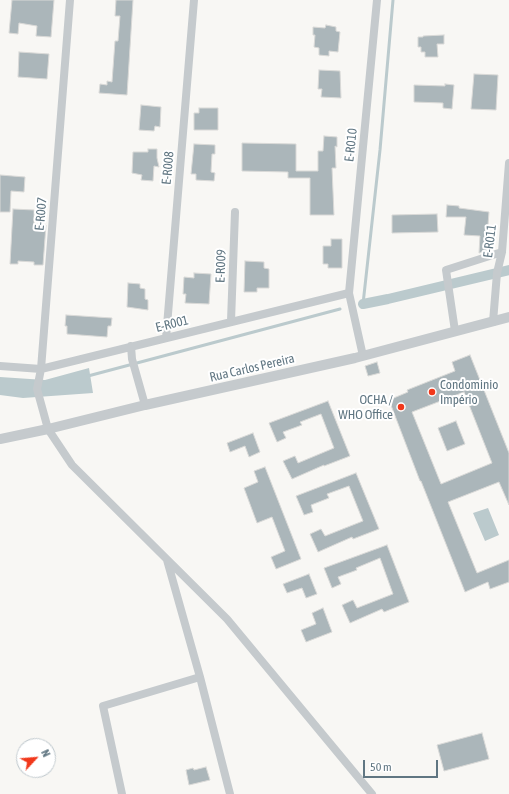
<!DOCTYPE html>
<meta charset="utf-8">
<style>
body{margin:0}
#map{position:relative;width:509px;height:794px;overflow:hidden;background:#f8f7f4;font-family:"Asap Condensed",sans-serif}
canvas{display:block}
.north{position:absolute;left:16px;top:738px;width:40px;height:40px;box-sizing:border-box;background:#fff;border:1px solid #bfc8cd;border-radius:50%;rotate:64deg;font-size:11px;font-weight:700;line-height:16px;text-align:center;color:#607682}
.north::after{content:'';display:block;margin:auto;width:14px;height:18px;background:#f1381b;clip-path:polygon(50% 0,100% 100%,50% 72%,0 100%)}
.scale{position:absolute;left:363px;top:760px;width:75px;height:18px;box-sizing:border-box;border:2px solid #607682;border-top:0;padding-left:5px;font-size:12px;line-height:14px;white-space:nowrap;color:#607682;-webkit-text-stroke:3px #fff;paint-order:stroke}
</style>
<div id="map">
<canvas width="509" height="794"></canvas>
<div class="north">N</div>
<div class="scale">50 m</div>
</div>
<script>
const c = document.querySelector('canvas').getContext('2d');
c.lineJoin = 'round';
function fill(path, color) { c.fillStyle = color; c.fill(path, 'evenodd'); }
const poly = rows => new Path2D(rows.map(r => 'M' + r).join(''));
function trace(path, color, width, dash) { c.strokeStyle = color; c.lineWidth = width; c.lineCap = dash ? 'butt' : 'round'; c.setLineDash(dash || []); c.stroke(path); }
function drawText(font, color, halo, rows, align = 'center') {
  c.font = font + ' "Asap Condensed",sans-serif'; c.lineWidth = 4; c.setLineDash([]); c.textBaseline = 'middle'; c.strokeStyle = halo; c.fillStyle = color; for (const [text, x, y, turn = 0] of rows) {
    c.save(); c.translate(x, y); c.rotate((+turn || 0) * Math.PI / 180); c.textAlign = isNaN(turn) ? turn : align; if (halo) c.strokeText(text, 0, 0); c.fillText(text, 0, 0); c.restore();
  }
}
const water = poly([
 [89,368,93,393,23,398,0,395,0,377,45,380],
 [488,508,499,535,485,541,473,513]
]);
const stream = poly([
 [363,304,380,150,393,0],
 [88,376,340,309]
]);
const canal = poly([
 [363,304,388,299,509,270]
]);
const building = poly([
 [12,0,54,0,51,37,36,36,37,26,19,23,18,34,9,33,12,0],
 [116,0,133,0,127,95,99,93,100,84,107,85,107,81,112,82,115,41,118,41,120,16,115,16,116,0],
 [326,25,336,27,336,31,340,32,338,52,329,51,329,56,319,55,319,48,314,47,315,35,313,35,313,27,325,28,326,25],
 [444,35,444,44,437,44,438,57,425,57,425,52,421,52,421,47,418,47,418,37,423,37,423,36,444,35],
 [19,52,49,54,47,79,18,77,19,52],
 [319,70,340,71,341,98,321,97,322,89,318,89,319,70],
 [474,74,498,75,496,110,471,109,474,74],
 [445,84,454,85,452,109,443,108,443,103,414,102,414,85,445,86,445,84],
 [141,105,161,107,160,127,155,126,154,131,139,130,141,105],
 [199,108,218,108,218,130,194,130,194,113,199,113,199,108],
 [324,136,337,137,337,147,335,146,336,168,332,168,334,215,310,215,310,178,288,178,288,172,242,171,242,143,296,144,296,171,318,171,318,151,323,151,324,136],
 [194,144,215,145,215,154,212,154,211,172,215,173,214,181,196,180,196,174,191,174,194,144],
 [148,149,157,149,157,158,159,167,154,166,153,181,141,180,142,175,132,173,133,152,148,152,148,149],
 [0,175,25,177,24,192,11,191,10,212,0,212,0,175],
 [447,205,459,206,459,208,489,212,486,251,479,253,480,236,464,235,466,217,446,217,447,205],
 [13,209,34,210,34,224,46,225,43,265,34,265,34,262,18,261,18,264,10,264,13,209],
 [437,214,438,232,392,233,392,215,437,214],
 [331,239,342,239,342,268,328,268,328,264,323,264,323,246,331,246,331,239],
 [245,261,264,262,264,268,269,269,269,288,257,288,257,292,244,292,245,261],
 [194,273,211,274,209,304,185,303,186,294,183,294,184,277,194,278,194,273],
 [128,283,140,284,140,288,145,289,145,299,148,300,148,310,127,307,128,283],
 [66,315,112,318,111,326,108,326,107,337,67,334,67,326,65,326,66,315],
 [470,355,509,453,509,505,499,482,448,502,477,573,509,560,509,582,490,589,488,582,465,592,421,481,420,481,389,400,408,392,407,390,455,371,452,362,470,355],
 [464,392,492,463,441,484,412,412,464,392],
 [377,362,380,373,368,376,365,366,377,362],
 [328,401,350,456,324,466,324,465,292,479,283,461,295,456,298,463,334,448,321,414,300,422,302,425,283,432,286,438,277,442,269,423,328,401],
 [456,421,465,444,447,451,438,428,456,421],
 [253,433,260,452,249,457,245,446,230,452,227,443,253,433],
 [265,467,301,559,276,569,271,557,285,551,272,517,257,523,244,488,258,482,254,471,265,467],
 [356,473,379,529,353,539,352,537,318,552,310,534,321,529,325,536,363,521,349,486,327,494,329,498,311,505,313,512,304,515,296,496,356,473],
 [387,545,409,602,384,612,382,609,350,623,342,605,353,600,357,608,393,594,380,558,356,568,357,570,338,577,341,584,332,588,324,568,387,545],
 [309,574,317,594,306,598,302,588,287,593,283,584,309,574],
 [323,608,332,632,306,642,301,630,316,624,312,613,323,608],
 [482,733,489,759,444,771,437,745,482,733],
 [206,767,210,780,189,785,186,770,193,768,194,770,206,767]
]);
const minor = poly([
 [70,0,41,369,37,389,48,429,72,465,227,619,372,794],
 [231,321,235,212],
 [493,322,497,273,502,252,509,163],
 [455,331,446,270,502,252],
 [166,338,194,0],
 [131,346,132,359,145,405],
 [363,356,349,293,377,0],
 [0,366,41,369,349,293],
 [167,560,200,677,230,794],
 [122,794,103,706,200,677]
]);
const tertiary = poly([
 [0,439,48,429,145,405,355,358,509,317]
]);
const markers = [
 [432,392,4,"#f1381b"],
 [401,407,4,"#f1381b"]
];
const streetNames = [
 ["E-R010",351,145,-84],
 ["E-R008",168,168,-85],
 ["E-R007",41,214,-85],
 ["E-R011",490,241,-83],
 ["E-R009",221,266,-88],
 ["E-R001",172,324,-14],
 ["Rua Carlos Pereira",252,368,-13]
];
const poiNames = [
 ["Condominio",440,385],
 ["Império",440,400],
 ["OCHA /",393,400,"right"],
 ["WHO Office",393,415,"right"]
];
fill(water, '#bbcacd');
trace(stream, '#bbcacd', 3);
trace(canal, '#bbcacd', 10);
fill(building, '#abb6ba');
trace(building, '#d9d9d7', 1);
trace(minor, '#c5cacd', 8);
trace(tertiary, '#c5cacd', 10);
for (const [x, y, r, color] of markers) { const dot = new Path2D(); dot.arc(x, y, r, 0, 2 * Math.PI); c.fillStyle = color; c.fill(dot); trace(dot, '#fff', 1.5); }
drawText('13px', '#607682', '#fff', streetNames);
drawText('13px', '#607682', '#fff', poiNames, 'left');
</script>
